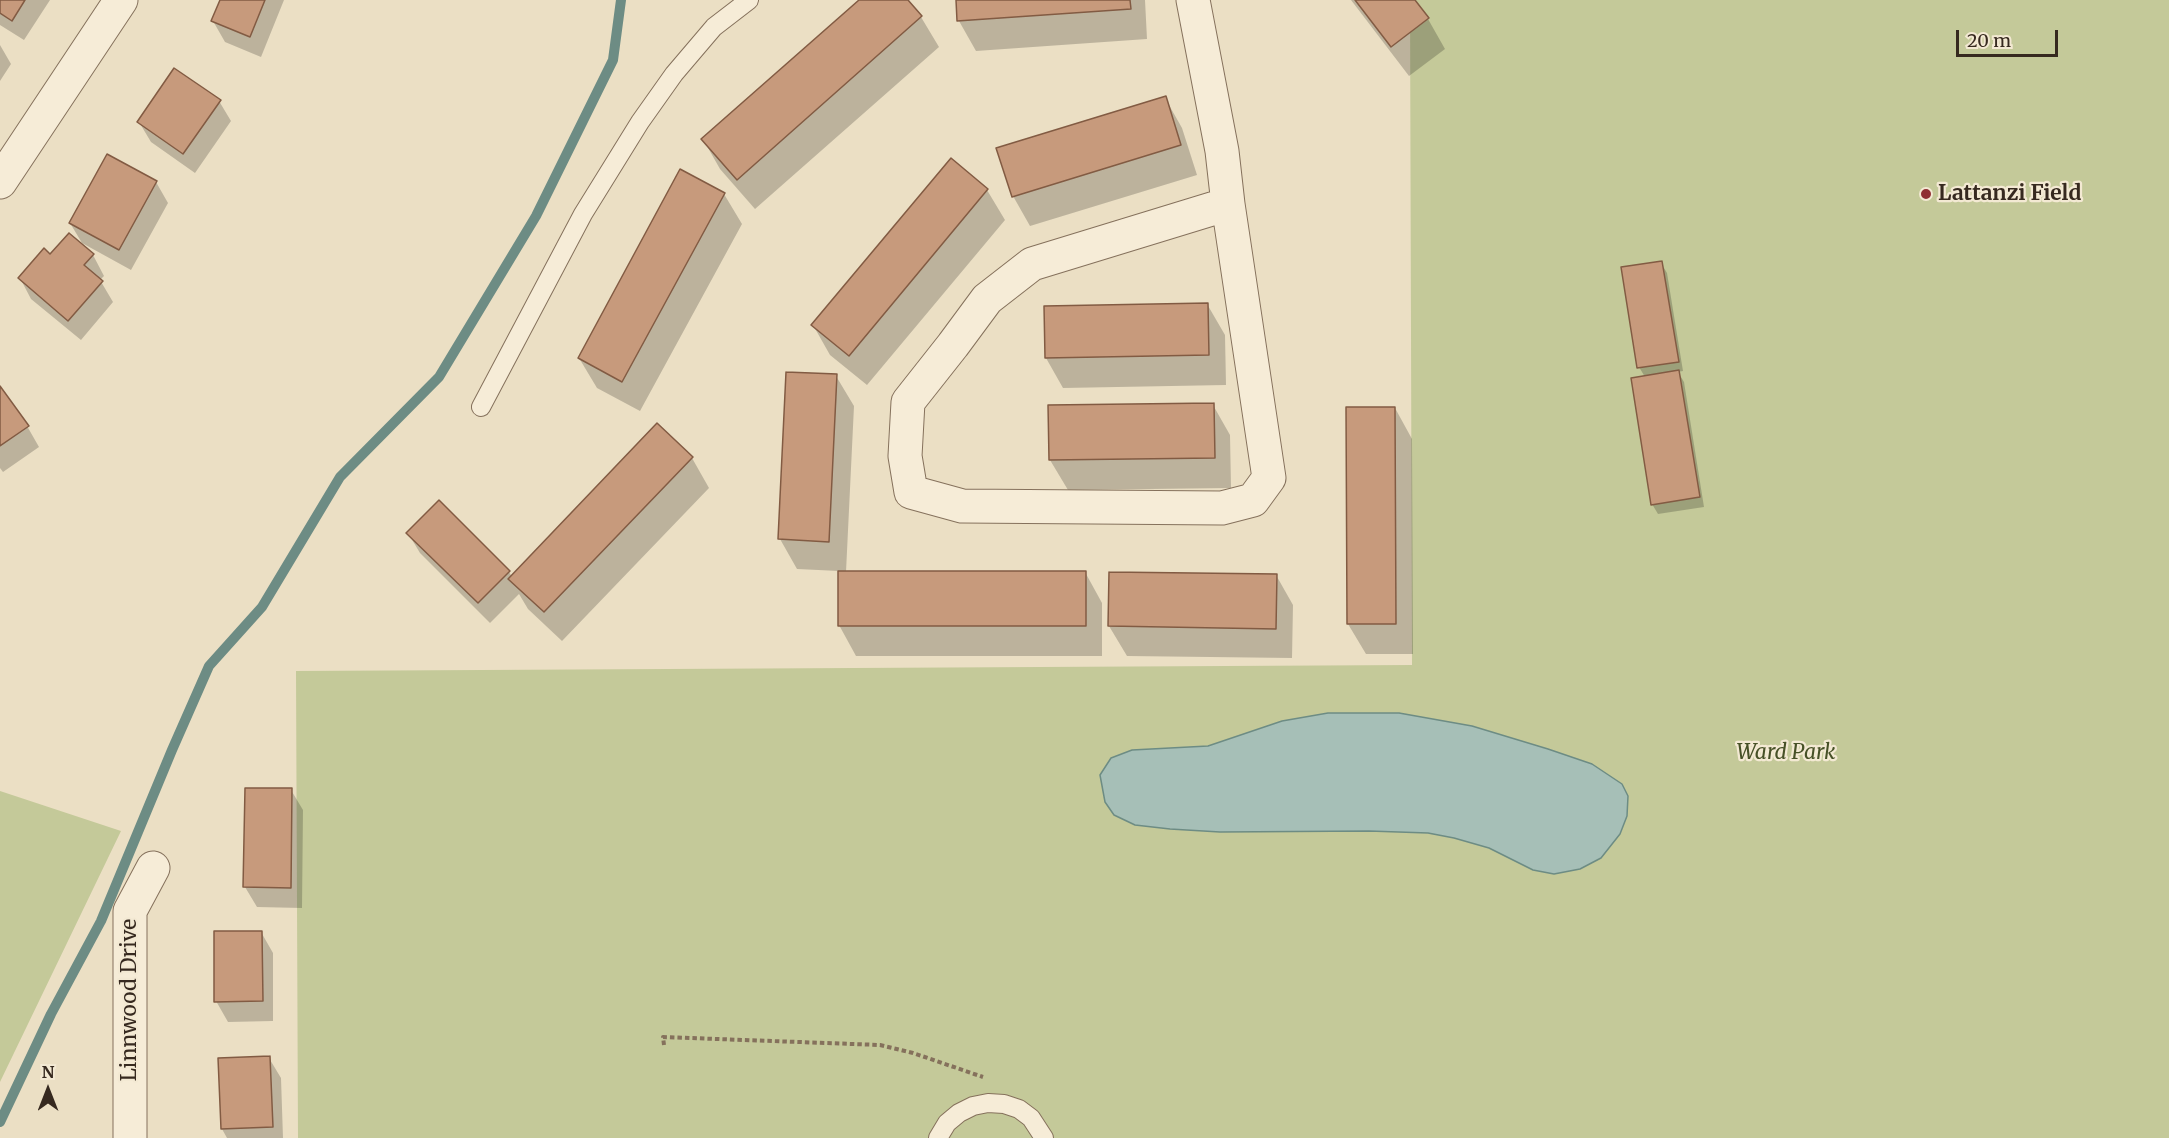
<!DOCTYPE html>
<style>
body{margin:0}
#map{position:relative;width:2169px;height:1138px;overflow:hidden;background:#ebdfc4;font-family:Merriweather,serif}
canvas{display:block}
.north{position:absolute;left:18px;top:1060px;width:60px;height:60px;-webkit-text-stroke:4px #f3e9d3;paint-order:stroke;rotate:0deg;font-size:16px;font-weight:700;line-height:24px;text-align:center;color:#36291f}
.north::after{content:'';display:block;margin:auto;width:21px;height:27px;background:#36291f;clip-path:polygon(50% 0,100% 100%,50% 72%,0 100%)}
.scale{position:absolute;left:1956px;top:30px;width:102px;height:27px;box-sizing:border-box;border:3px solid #36291f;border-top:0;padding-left:8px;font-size:18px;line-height:21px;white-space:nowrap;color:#36291f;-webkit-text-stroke:4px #f3e9d3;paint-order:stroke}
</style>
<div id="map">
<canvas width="2169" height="1138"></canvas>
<div class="north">N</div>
<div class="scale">20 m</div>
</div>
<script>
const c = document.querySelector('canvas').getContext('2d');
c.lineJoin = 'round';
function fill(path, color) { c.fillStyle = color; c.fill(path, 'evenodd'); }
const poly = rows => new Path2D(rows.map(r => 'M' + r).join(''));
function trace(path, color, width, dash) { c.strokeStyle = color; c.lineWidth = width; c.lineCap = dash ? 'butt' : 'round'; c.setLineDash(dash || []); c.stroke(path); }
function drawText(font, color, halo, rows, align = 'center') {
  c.font = font + ' Merriweather,serif'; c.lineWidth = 4.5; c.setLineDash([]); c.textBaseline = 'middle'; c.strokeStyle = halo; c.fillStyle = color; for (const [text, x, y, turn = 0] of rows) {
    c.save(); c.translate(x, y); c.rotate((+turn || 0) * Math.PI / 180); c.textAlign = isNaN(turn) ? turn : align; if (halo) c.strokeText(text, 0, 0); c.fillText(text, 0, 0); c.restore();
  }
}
const green = poly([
 [1410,0,2169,0,2169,1138,298,1138,296,671,1412,665],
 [0,791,121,831,0,1082]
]);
const water = poly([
 [1328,713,1399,713,1472,726,1548,749,1592,764,1622,784,1628,796,1627,816,1620,834,1601,858,1580,869,1554,874,1533,870,1489,848,1454,838,1428,833,1369,831,1220,832,1170,829,1135,825,1114,815,1105,802,1100,775,1111,758,1132,750,1208,746,1282,721,1328,713]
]);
const shadow = poly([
 [0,0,50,0,24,40,0,25],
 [221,0,284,0,261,57,225,42,213,21],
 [861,0,906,0,921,17,939,47,755,209,720,169,703,139],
 [957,0,1145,0,1147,39,976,51,959,21],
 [1351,0,1413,0,1428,19,1445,49,1409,76],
 [0,45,11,64,0,81],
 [1165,98,1182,128,1197,175,1030,226,1013,196],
 [219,101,231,121,195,173,151,142,139,122],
 [108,156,156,182,168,203,131,270,82,243,70,223],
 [951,160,987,190,1005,220,867,385,830,355,813,325],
 [724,194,742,224,640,411,597,388,579,358],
 [93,255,104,276,100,280,113,302,81,340,31,299,20,278,50,256],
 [1661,263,1667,273,1683,371,1678,372,1684,382,1704,507,1658,514,1652,504,1645,377,1639,367],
 [1207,304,1225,335,1226,385,1063,388,1046,358],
 [836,376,854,406,846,572,1085,572,1102,603,1102,656,856,656,839,625,839,571,797,569,780,539],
 [0,388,27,426,39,447,3,472,0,468],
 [1213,405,1230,435,1231,488,1068,490,1050,460],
 [1395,408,1412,439,1413,654,1366,654,1348,624],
 [692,458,709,488,562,641,528,609,519,594,490,623,420,553,408,533,509,572,512,577],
 [1276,575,1293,605,1292,658,1127,656,1109,626],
 [291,790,303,810,302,908,257,907,245,887],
 [261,932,273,953,273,1021,228,1022,216,1001],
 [269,1058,281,1078,283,1138,227,1138,222,1129]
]);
const stream = poly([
 [0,1122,51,1014,101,921,172,750,209,666,262,607,340,477,439,377,536,216,613,60,621,0]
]);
const building = poly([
 [0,0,25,0,12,21,0,13,0,0],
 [220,0,265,0,250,37,211,21,220,0],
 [859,0,908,0,922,16,737,180,701,139,859,0],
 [956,0,1130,0,1131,9,957,21,956,0],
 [1355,0,1415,0,1429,18,1391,47,1355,0],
 [174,68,221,100,183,154,137,122,174,68],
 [1166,96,1181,145,1012,197,996,148,1166,96],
 [107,154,157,181,119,250,69,223,107,154],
 [951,158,988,189,849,356,811,325,951,158],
 [680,169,725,193,622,382,578,358,680,169],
 [69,233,94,254,84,265,103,281,68,321,18,278,44,248,50,254,69,233],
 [1662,261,1679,362,1637,368,1621,267,1662,261],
 [1208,303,1209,355,1045,358,1044,306,1208,303],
 [1679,370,1700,497,1651,505,1631,378,1679,370],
 [786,372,837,374,829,542,778,539,786,372],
 [0,386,29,426,0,446,0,386],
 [1214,403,1215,458,1049,460,1048,405,1214,403],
 [1346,407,1395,407,1396,624,1347,624,1346,407],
 [657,423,693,457,544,612,508,579,657,423],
 [439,500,510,571,478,603,406,533,439,500],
 [838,571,1086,571,1086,626,838,626,838,571],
 [1109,572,1277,574,1276,629,1108,626,1109,572],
 [245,788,292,788,291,888,243,887,245,788],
 [214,931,262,931,263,1001,214,1002,214,931],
 [270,1056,273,1127,221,1129,218,1058,270,1056]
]);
const path = poly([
 [664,1045,663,1037,880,1045,913,1053,983,1077]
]);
const service = poly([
 [481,407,583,214,640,122,674,74,714,27,749,0],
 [938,1138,947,1123,959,1113,973,1106,988,1103,1004,1104,1019,1109,1031,1118,1044,1138]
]);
const minor = poly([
 [1193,0,1222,151,1228,204],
 [0,182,121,0],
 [1228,204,1269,478,1253,500,1222,508,962,506,911,492,905,456,908,402,953,345,987,299,1032,264,1228,204],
 [130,1138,130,911,153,868]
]);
const markers = [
 [1926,194,6,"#902f32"]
];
const poiNames = [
 ["Lattanzi Field",1938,194]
];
const parkNames = [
 ["Ward Park",1786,753]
];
const streetNames = [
 ["Linnwood Drive",130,1000,-90]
];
fill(green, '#c4c999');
fill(water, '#a6bfb7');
trace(water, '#6d8c84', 1.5);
fill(shadow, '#0003');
trace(stream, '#6d8c84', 10);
fill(building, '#c79a7c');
trace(building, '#825b43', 1.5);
trace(service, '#85715c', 20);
trace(minor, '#85715c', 35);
trace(path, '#85715c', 4, [4.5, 3]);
trace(service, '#f6ecd7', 18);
trace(minor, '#f6ecd7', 33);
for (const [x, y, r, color] of markers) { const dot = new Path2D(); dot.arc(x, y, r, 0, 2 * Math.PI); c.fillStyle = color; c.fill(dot); trace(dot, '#f3e9d3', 2); }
drawText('bold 21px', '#36291f', '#f3e9d3', poiNames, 'left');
drawText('italic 21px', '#475127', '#f3e9d3', parkNames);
drawText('21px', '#36291f', '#f3e9d3', streetNames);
</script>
